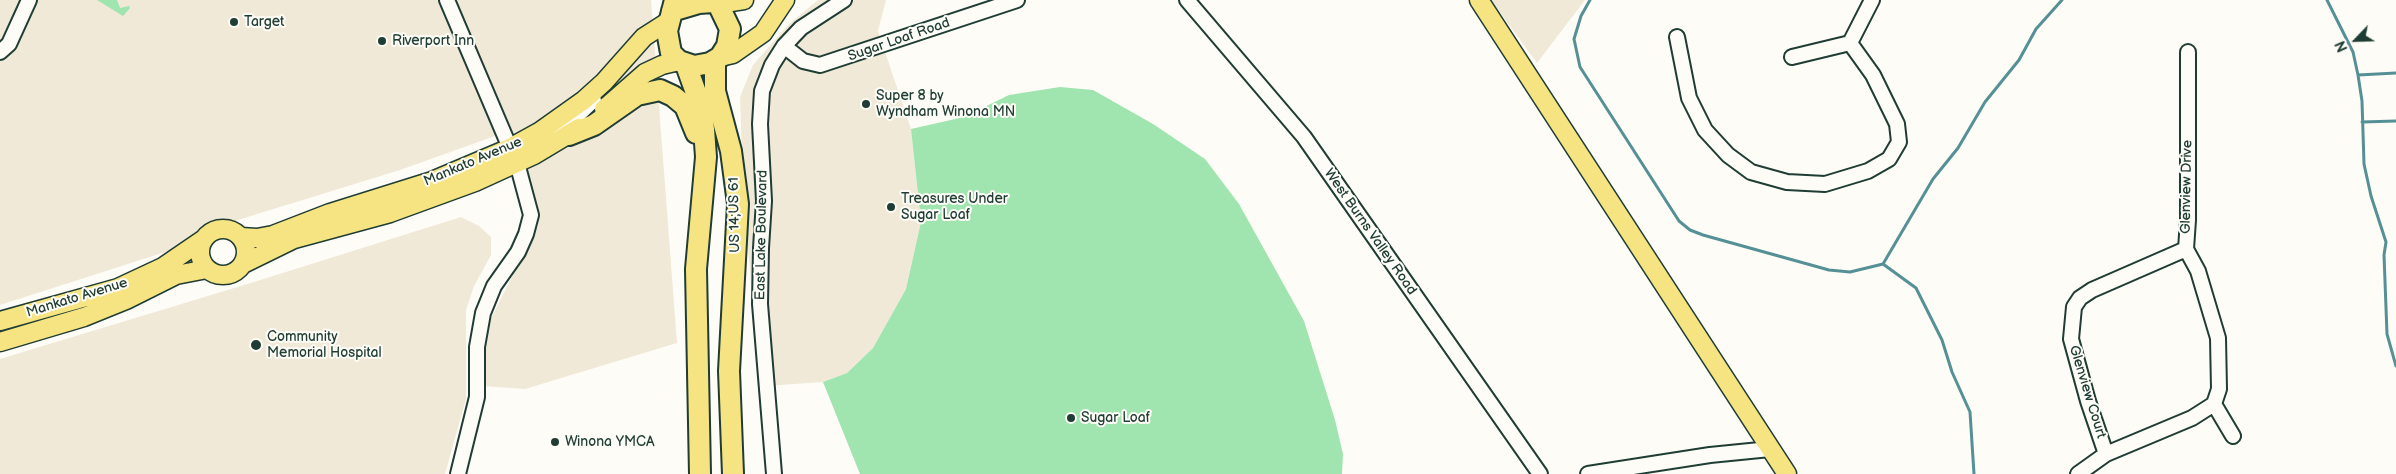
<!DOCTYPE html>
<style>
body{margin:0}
#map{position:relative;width:2396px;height:474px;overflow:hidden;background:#fdfcf7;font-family:"Balsamiq Sans",sans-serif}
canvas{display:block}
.north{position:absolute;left:2331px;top:15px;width:50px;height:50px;-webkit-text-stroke:4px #fdfcf7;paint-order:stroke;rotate:246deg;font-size:14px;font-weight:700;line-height:20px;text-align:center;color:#1f3d34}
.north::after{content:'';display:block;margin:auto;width:18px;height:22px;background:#1f3d34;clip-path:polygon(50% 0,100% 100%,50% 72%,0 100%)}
</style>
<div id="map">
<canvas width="2396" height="474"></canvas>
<div class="north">N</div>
</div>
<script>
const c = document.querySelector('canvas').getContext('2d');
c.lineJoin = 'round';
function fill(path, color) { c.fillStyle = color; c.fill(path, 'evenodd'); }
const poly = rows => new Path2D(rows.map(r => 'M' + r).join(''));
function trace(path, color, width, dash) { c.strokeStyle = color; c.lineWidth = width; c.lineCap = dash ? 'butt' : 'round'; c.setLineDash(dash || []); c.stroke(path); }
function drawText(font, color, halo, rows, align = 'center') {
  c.font = font + ' "Balsamiq Sans",sans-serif'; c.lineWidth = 4; c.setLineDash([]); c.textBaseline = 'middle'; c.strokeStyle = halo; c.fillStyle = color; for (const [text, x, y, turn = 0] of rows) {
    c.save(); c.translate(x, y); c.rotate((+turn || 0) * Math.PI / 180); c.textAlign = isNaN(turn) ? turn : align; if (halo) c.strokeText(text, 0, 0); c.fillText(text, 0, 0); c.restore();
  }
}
const built = poly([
 [0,0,651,0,677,343,525,389,482,386,483,334,538,226,509,131,400,170,241,219,197,235,184,246,0,305],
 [818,0,886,0,878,31,911,129,921,222,906,289,873,348,847,373,823,382,765,386,760,320,754,321,743,183,740,97,753,65,789,24],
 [1491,0,1585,0,1537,63],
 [461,217,479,226,491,237,491,255,474,286,466,310,466,399,445,474,0,474,0,359,254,282]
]);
const green = poly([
 [97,0,117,0,120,8,129,6,130,8,123,16],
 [1060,87,1093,90,1153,124,1205,159,1239,204,1304,321,1335,420,1343,454,1342,474,860,474,823,382,847,373,873,348,906,289,921,222,911,129,964,117,1009,95]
]);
const stream = poly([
 [1590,0,1581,16,1574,39,1580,67,1679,221,1690,230,1703,235,1829,270,1850,272,1883,264,1933,179,1958,148,1985,102,2019,60,2036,29,2062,0],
 [2327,0,2353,52,2358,75,2362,101,2364,164,2371,196,2386,242,2384,255,2387,334,2396,366],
 [2358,75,2396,73],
 [2362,122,2396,121],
 [1883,264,1916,288,1942,340,1952,372,1970,412,1974,474]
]);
const minor = poly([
 [447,0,510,148,506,155],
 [1187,0,1304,137,1540,474],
 [1677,37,1689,98,1705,130,1728,155,1751,172,1787,182,1825,184,1868,171,1889,159,1899,142,1897,124,1873,75,1850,43],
 [784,46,803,61,820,65,1017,0],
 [0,52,9,44,29,0],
 [1792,57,1850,43,1872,0],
 [551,131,575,118,594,100],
 [2214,404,2233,436],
 [2106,454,2088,401,2071,339,2074,307,2080,298,2092,290,2186,249],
 [458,474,477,397,477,347,483,313,494,286,518,252,526,234,531,215,517,163,520,154],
 [774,474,760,304,761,248,764,201,760,124,762,91,772,65,784,46,801,28,844,0],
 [1588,474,1710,455,1770,449],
 [2078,474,2106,454,2192,418,2214,404,2219,389,2218,338,2198,271,2186,249,2188,220,2188,52]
]);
const major = poly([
 [1479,0,1787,474],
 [718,4,744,0],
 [720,57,733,54,763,33,785,0],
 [604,109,645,73,662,65,679,61],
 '200 252a23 23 0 1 1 46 0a23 23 0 1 1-46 0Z',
 [241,237,257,238,273,235,330,213,432,181,510,148,539,132,584,100,604,82,644,37,669,21],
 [243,264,294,239,390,213,475,182,534,155,579,128],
 [0,321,118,288,163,267,204,239],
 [0,342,84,317,126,300,176,275,207,269]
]);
const highway = poly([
 [672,11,699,3,713,2,718,4,730,29,727,46,720,57,710,63,694,66,679,61,671,53,667,31,675,0],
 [715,61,715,91,731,151,738,204,729,371,733,474],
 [686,65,699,101,704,129,706,157,696,269,700,474],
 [569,135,594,125,637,95,660,90,673,96,685,106,696,133]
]);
const markers = [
 [234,22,5,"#1f3d34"],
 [382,41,5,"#1f3d34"],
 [866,104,5,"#1f3d34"],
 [891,207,5,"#1f3d34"],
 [256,345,6,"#1f3d34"],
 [1071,418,5,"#1f3d34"],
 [555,442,5,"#1f3d34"]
];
const poiNames = [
 ["Target",244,22],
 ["Riverport Inn",392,41],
 ["Super 8 by",876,96],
 ["Wyndham Winona MN",876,112],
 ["Treasures Under",901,199],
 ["Sugar Loaf",901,215],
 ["Community",267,337],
 ["Memorial Hospital",267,353],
 ["Sugar Loaf",1081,418],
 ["Winona YMCA",565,442]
];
const streetNames = [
 ["Sugar Loaf Road",899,40,-19],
 ["Mankato Avenue",473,162,-23],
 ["Glenview Drive",2187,187,-89],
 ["US 14;US 61",735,215,-91],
 ["West Burns Valley Road",1370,232,55],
 ["East Lake Boulevard",762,235,-89],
 ["Mankato Avenue",77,298,-17],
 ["Glenview Court",2087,392,73]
];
fill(built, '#f1e9d7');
fill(green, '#a0e4af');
trace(stream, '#559096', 3);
trace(minor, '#1f3d34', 18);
trace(major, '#1f3d34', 21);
trace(highway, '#1f3d34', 24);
trace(minor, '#fdfcf7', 14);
trace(major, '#f6e381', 18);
trace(highway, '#f6e381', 20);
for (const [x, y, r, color] of markers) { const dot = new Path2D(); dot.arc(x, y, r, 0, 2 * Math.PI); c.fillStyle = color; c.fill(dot); trace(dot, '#fdfcf7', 2); }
drawText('14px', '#1f3d34', '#fdfcf7', poiNames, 'left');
drawText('14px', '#1f3d34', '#fdfcf7', streetNames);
</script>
